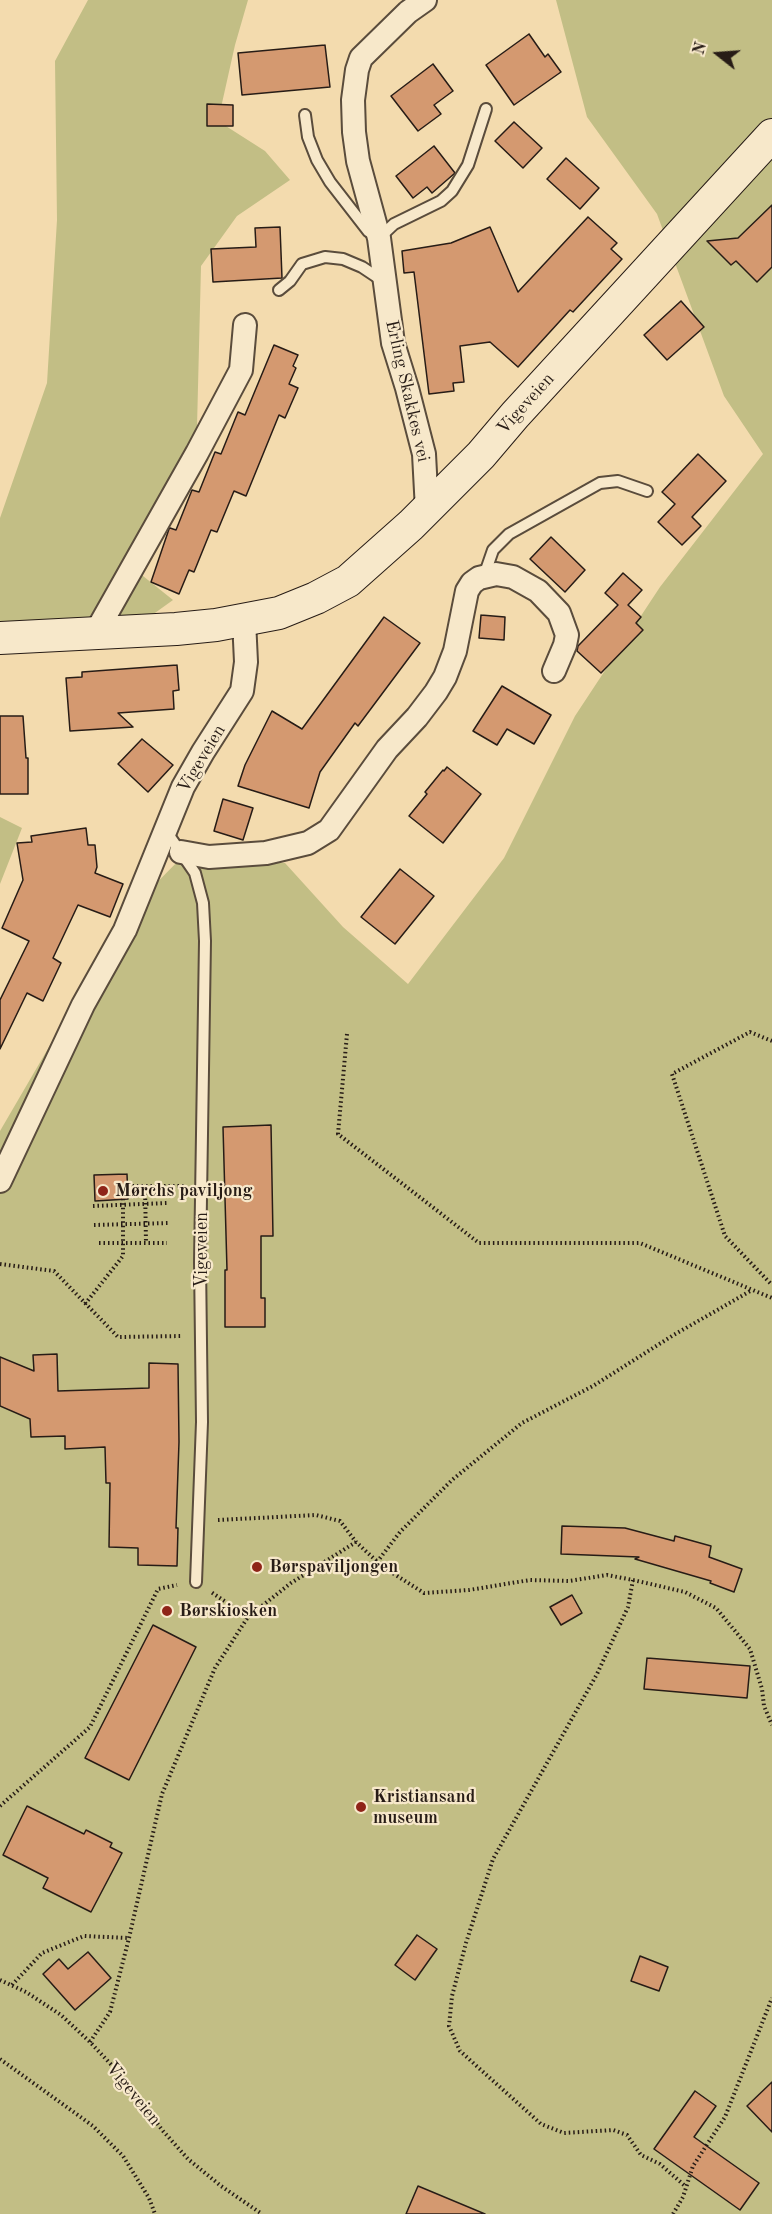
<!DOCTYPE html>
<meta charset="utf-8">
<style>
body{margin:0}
#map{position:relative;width:772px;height:2214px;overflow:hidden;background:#f3dbae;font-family:"Old Standard TT",serif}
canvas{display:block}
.north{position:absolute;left:688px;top:24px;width:60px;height:60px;-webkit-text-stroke:4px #f7e8ca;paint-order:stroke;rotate:287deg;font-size:16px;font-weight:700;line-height:24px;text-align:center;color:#271c16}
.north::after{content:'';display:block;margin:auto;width:21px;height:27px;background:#271c16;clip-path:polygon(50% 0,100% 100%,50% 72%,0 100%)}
</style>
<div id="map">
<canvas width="772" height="2214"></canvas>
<div class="north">N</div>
</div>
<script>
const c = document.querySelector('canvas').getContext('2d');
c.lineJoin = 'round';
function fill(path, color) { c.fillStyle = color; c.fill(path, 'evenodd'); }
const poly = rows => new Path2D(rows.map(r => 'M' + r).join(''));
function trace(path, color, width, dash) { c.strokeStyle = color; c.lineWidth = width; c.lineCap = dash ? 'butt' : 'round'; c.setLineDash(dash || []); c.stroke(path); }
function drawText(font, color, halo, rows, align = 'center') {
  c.font = font + ' "Old Standard TT",serif'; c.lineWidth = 4.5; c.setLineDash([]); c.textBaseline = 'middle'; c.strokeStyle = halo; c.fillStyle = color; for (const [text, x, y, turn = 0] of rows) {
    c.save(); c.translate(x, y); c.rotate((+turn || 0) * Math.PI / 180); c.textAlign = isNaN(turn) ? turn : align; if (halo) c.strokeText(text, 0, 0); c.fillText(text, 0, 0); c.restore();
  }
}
const green = poly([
 [88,0,248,0,235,45,218,121,265,151,290,180,237,216,201,266,197,427,138,572,173,600,109,646,0,641,0,518,47,383,57,220,55,61],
 [556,0,772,0,772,2214,0,2214,0,1131,127,913,184,855,285,863,343,927,408,984,504,858,575,716,660,587,763,454,724,396,657,214,587,117],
 [0,817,22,828,0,884]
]);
const building = poly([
 [529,34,545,57,548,54,561,72,514,105,486,65,529,34],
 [325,45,330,87,242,95,238,53,325,45],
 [433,64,453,91,434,105,441,114,418,131,391,96,433,64],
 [207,104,233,105,233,126,207,126,207,104],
 [514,122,542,148,523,168,495,141,514,122],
 [434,146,455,173,432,193,427,187,413,198,396,176,434,146],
 [566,158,599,188,580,209,547,179,566,158],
 [772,205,772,267,757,282,736,261,731,265,707,241,738,238,772,205],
 [588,217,617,243,611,249,622,259,573,312,570,310,518,367,490,342,460,346,464,382,453,383,454,391,429,394,414,272,404,273,402,251,451,243,490,227,518,292,588,217],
 [280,227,282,278,213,282,211,249,256,247,255,228,280,227],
 [681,301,704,327,667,360,644,335,681,301],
 [274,345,298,355,293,366,296,368,289,384,298,388,285,418,279,415,246,496,234,491,217,532,211,530,194,572,189,570,179,594,151,582,169,529,170,528,176,530,192,490,199,492,215,452,221,454,238,412,245,415,274,345],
 [698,454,726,481,692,517,701,526,682,545,658,522,675,504,662,492,698,454],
 [551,537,585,570,565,592,530,559,551,537],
 [623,573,642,590,628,605,641,617,636,623,643,630,601,673,577,651,578,646,618,605,605,593,623,573],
 [481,615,505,617,504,640,479,638,481,615],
 [384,617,420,643,358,726,355,723,320,772,309,808,238,786,245,765,272,711,302,729,384,617],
 [177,665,179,690,173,691,174,709,118,713,133,727,70,731,66,678,82,677,82,672,177,665],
 [502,686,551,715,534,744,507,729,497,745,473,731,502,686],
 [0,716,23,716,26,758,28,758,28,794,0,794,0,716],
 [142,739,173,765,148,792,118,764,142,739],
 [447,767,481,794,443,843,409,816,427,794,425,792,443,770,444,771,447,767],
 [223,799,253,808,243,840,214,831,223,799],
 [86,828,88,845,95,845,97,867,95,873,123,884,110,917,78,905,53,958,61,963,43,1001,27,993,0,1049,0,1000,29,941,2,928,23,880,17,843,32,842,31,836,86,828],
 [400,869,434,896,395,944,361,917,400,869],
 [271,1125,273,1236,261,1236,261,1298,265,1298,265,1327,225,1327,225,1270,227,1270,223,1127,271,1125],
 [127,1174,128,1199,95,1201,94,1175,127,1174],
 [57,1354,58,1391,149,1388,149,1363,178,1364,179,1442,176,1528,178,1528,177,1566,138,1565,138,1548,109,1547,110,1483,106,1483,105,1447,65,1449,65,1436,31,1437,30,1419,0,1406,0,1357,34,1371,33,1355,57,1354],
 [562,1526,625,1528,674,1541,675,1536,711,1546,709,1557,742,1569,734,1592,710,1583,711,1581,635,1559,639,1557,561,1554,562,1526],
 [572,1595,582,1613,561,1625,550,1607,572,1595],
 [153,1625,196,1647,129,1780,85,1758,153,1625],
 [647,1658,750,1666,747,1698,644,1689,647,1658],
 [27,1806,84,1834,86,1830,112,1843,110,1847,122,1853,91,1912,43,1888,48,1878,3,1855,27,1806],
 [417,1935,437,1949,415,1980,395,1965,417,1935],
 [88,1952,111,1978,75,2010,43,1974,59,1959,68,1969,88,1952],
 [640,1956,668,1967,659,1991,631,1981,640,1956],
 [772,2082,772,2132,747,2106,772,2082],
 [695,2091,716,2106,694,2137,759,2183,740,2210,654,2149,695,2091],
 [418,2186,485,2214,406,2214,418,2186]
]);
const path = poly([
 [347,1034,338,1134,479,1243,640,1243,772,1298],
 [772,1041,750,1032,672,1074,725,1236,772,1285],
 [145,1185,146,1243],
 [128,1186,184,1186],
 [93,1206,167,1203],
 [94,1225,169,1223],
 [99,1243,167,1243],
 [0,1264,54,1271,118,1337,183,1336],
 [85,1304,123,1256,123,1199],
 [218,1520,316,1515,340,1521,356,1542,383,1567,424,1593,469,1590,530,1580,569,1581,607,1575,633,1580,628,1607,597,1674,493,1859,466,1943,452,1996,449,2026,460,2051,541,2124,564,2133,613,2130,627,2135,641,2155,660,2164,685,2186],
 [377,1562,400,1532,452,1480,522,1423,593,1386,672,1336,752,1290],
 [633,1580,685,1592,716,1608,750,1649,762,1689,764,1706,772,1725],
 [248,1617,291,1583,356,1542],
 [0,1806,90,1727,158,1589,177,1585],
 [0,1980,26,1992,61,2015,90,2042,119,2073,163,2131,188,2159,221,2186,262,2214],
 [12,1985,42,1953,84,1936,129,1938],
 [90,2042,110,2012,129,1938,162,1794,215,1668,248,1617,211,1592],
 [0,2059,93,2126,123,2156,149,2198,155,2214],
 [673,2214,683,2197,693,2166,725,2117,772,1998]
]);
const lane = poly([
 [305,115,308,137,317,160,330,182,368,231,379,238,394,224,441,201,452,191,468,165,486,109],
 [279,290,290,281,302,264,325,257,343,259,362,267,383,281],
 [484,576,493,550,509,534,600,483,618,481,647,491],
 [166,831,195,873,203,903,205,941,200,1262,202,1422,196,1582]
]);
const street = poly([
 [425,0,408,12,361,58,357,70,353,100,354,132,358,161,379,238,393,343,407,388,424,454,427,510],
 [96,632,197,453,241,370,245,325],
 [181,852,209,857,266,853,308,843,329,830,387,749,417,717,436,692,445,677,455,651,467,591,472,583,479,578,496,574,513,577,538,591,559,613,567,635,565,645,554,671],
 [0,1181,83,1005,125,930,183,787,203,752,242,691,246,662,244,620]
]);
const secondary = poly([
 [0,638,176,629,216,625,279,613,316,598,348,581,411,525,481,455,515,415,772,135]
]);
const markers = [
 [103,1191,6,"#8f2418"],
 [257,1567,6,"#8f2418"],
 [167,1611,6,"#8f2418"],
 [361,1807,6,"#8f2418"]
];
const streetNames = [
 ["Erling Skakkes vei",407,391,77],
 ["Vigeveien",526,404,-48],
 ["Vigeveien",202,759,-59],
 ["Vigeveien",202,1250,-90],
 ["Vigeveien",133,2094,51]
];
const poiNames = [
 ["Mørchs paviljong",115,1191],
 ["Børspaviljongen",269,1567],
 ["Børskiosken",179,1611],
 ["Kristiansand",373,1797],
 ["museum",373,1818]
];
fill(green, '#c2be85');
fill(building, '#d49970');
trace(building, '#271c16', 1.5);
trace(lane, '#5a4c3c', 14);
trace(street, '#5a4c3c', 26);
trace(secondary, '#271c16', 34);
trace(path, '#271c16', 4, [1.5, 3]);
trace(lane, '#f7e8ca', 10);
trace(street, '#f7e8ca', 22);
trace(secondary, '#f7e8ca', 32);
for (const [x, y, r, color] of markers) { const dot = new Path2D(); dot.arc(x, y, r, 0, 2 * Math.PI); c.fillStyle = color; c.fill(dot); trace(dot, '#f7e8ca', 2); }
drawText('18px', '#271c16', '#f7e8ca', streetNames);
drawText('bold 18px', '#271c16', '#f7e8ca', poiNames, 'left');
</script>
